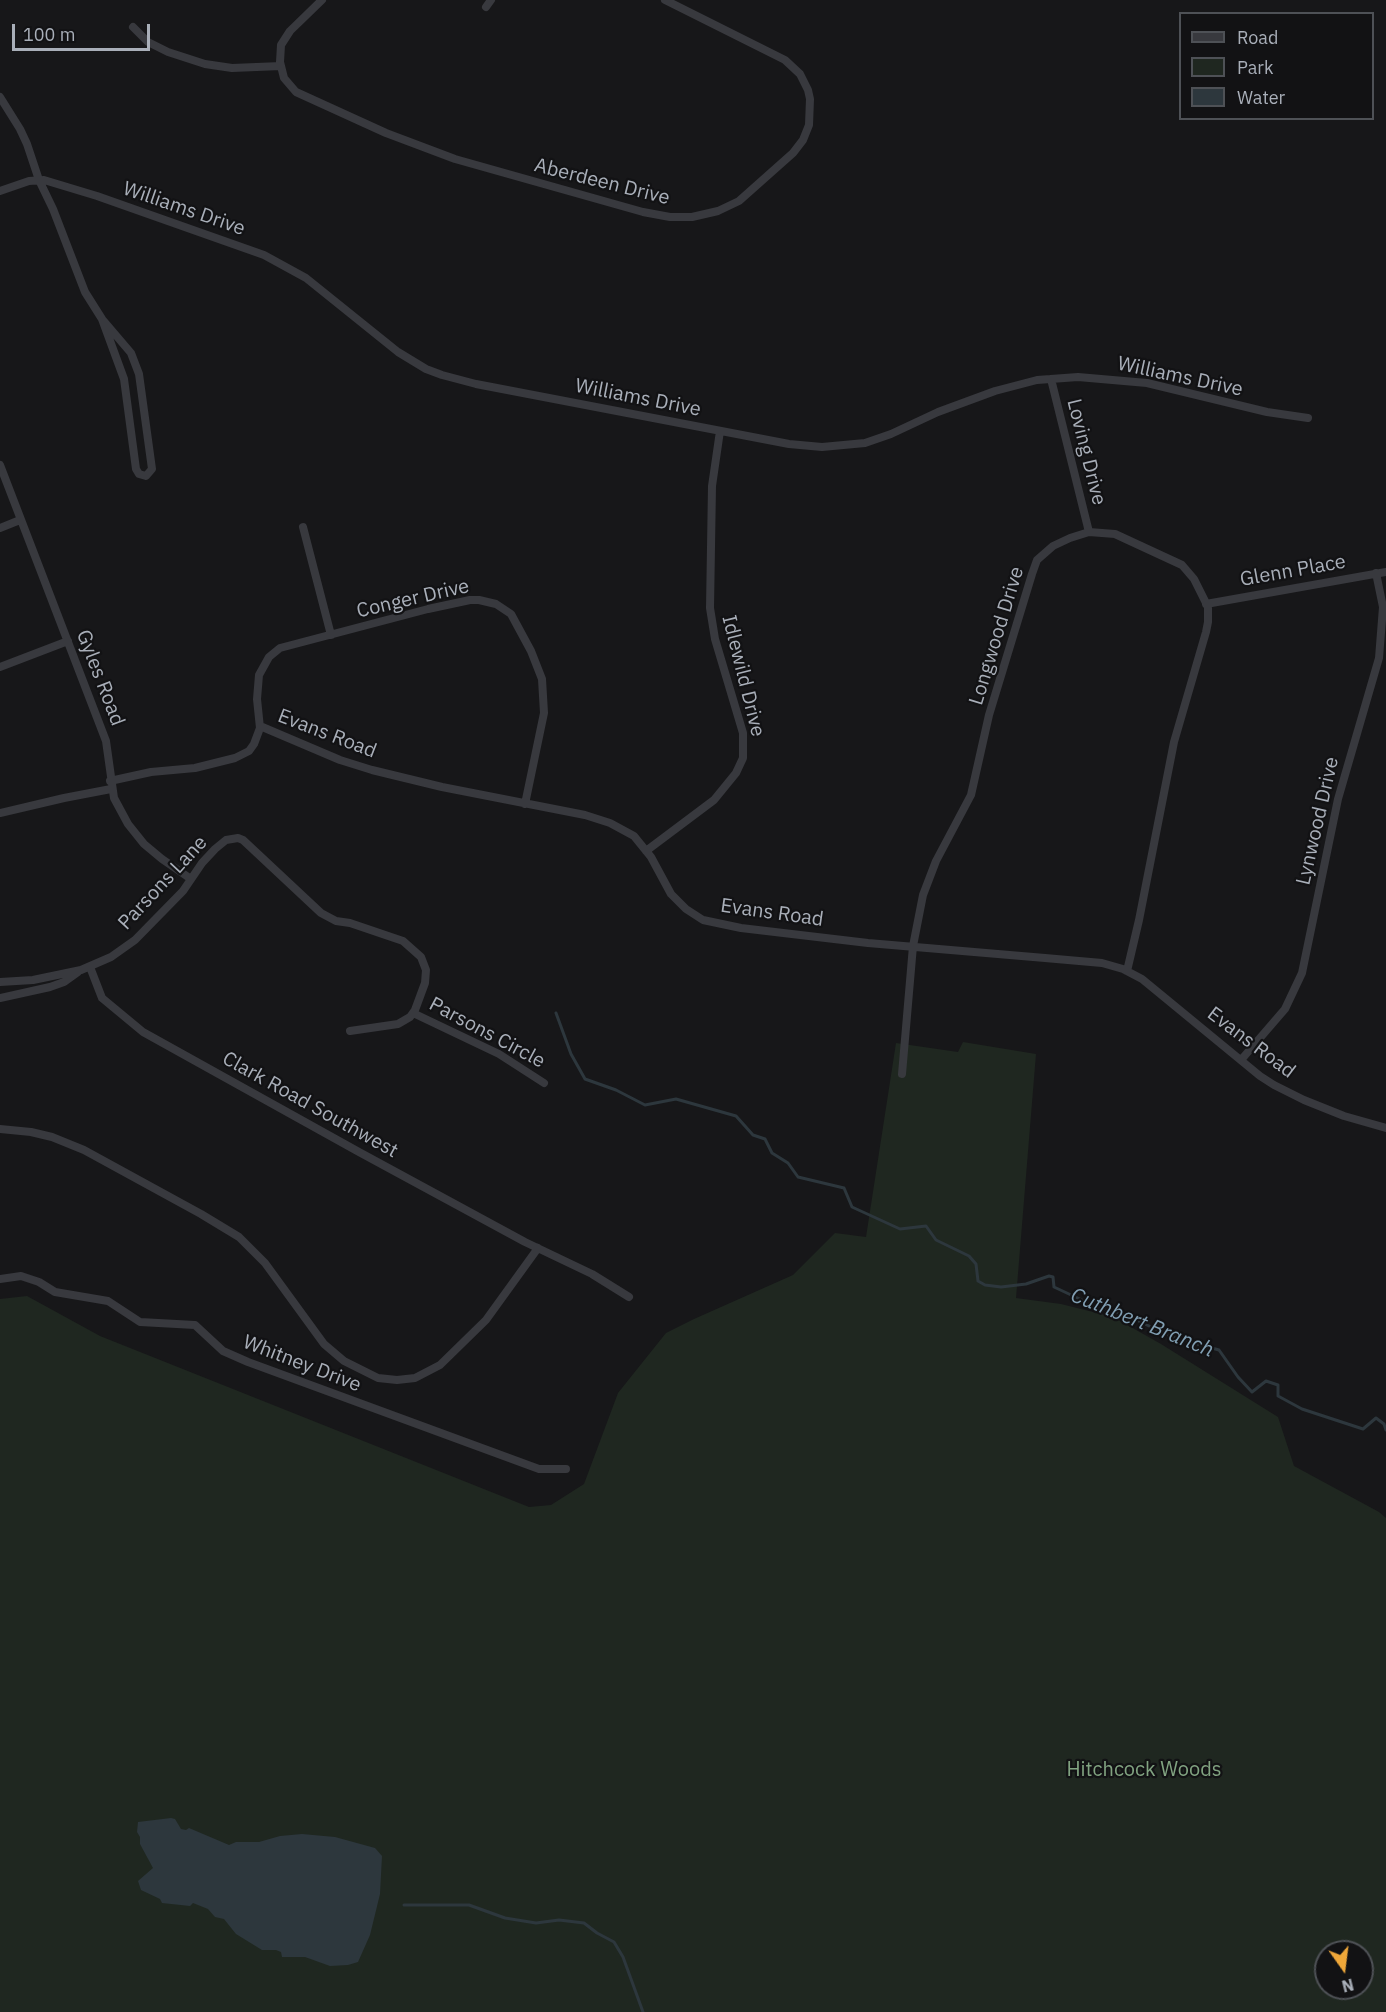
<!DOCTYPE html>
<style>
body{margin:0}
#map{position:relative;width:1386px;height:2012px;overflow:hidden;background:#171719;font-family:"IBM Plex Sans",sans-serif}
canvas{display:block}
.legend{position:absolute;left:1179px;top:12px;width:195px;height:108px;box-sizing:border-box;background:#121214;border:2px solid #4e5156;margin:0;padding:8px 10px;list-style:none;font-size:18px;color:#a9afb9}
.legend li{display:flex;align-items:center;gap:12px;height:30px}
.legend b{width:30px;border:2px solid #4e5156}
.north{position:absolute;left:1314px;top:1940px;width:60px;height:60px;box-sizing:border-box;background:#121214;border:2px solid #4e5156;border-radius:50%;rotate:166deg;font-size:16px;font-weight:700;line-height:24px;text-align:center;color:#a9afb9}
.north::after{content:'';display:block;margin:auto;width:21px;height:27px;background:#efa739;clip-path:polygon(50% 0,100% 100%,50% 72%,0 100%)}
.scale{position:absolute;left:12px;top:24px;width:138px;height:27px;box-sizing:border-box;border:3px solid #a9afb9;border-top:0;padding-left:8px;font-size:18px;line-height:21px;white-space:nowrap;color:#a9afb9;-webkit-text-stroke:4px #121214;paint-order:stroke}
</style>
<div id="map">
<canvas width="1386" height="2012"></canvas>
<ul class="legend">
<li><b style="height:8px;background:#38393e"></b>Road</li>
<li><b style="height:16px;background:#1f2720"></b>Park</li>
<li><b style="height:16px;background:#2d373d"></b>Water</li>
</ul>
<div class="north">N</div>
<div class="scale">100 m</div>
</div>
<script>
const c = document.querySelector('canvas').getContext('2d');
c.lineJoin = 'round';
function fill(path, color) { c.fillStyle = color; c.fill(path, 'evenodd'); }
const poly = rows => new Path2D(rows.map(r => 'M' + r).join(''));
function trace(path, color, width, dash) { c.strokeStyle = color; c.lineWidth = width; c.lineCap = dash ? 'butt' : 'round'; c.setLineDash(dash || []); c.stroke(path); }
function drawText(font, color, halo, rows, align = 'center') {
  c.font = font + ' "IBM Plex Sans",sans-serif'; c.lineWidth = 4.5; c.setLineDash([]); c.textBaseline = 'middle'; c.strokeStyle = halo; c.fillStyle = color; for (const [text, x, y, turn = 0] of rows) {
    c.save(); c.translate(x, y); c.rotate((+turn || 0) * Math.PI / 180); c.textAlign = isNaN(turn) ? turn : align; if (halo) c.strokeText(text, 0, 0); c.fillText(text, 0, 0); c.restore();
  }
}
const green = poly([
 [963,1042,1036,1054,1016,1298,1061,1304,1113,1317,1161,1344,1278,1417,1294,1466,1379,1512,1386,1518,1386,2012,0,2012,0,1299,27,1296,100,1336,529,1507,551,1505,584,1484,618,1393,666,1333,694,1319,793,1275,835,1233,866,1237,896,1043,958,1052],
 [1326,1952,1362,1952,1362,1988,1326,1988]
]);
const water = poly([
 [171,1818,175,1819,181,1829,186,1830,189,1828,229,1845,236,1842,259,1842,280,1836,302,1834,335,1837,375,1848,382,1856,380,1894,370,1935,358,1962,348,1965,330,1966,305,1957,282,1957,281,1952,276,1950,262,1950,236,1934,224,1919,215,1917,208,1909,193,1903,190,1906,162,1903,160,1899,141,1890,138,1881,153,1868,140,1844,140,1837,137,1832,138,1822]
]);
const stream = poly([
 [556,1013,571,1054,585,1079,616,1090,645,1105,676,1099,736,1116,753,1135,765,1139,772,1153,788,1163,798,1177,844,1188,852,1207,900,1229,926,1226,936,1240,969,1256,976,1264,978,1281,985,1285,1001,1287,1026,1284,1049,1276,1053,1277,1054,1287,1099,1308,1124,1314,1172,1337,1219,1350,1238,1377,1252,1392,1266,1381,1278,1385,1278,1396,1302,1409,1363,1429,1376,1418,1384,1424,1386,1430],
 [404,1905,469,1905,505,1918,536,1923,559,1920,584,1923,597,1933,614,1942,623,1957,643,2012]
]);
const street = poly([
 [322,0,290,31,281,45,280,62,284,78,296,92,386,133,455,159,643,212,670,217,692,217,718,211,739,201,793,153,803,140,809,125,810,99,808,90,800,74,785,60,665,0],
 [486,7,491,0],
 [133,27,148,42,168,52,205,64,232,68,281,66],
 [0,97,20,129,27,144,39,180,53,209,85,292,102,319],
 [0,191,29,181,44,180,97,196,264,255,306,278,398,352,426,369,442,375,476,384,789,444,822,447,865,443,891,434,938,412,995,391,1037,380,1078,377,1147,383,1267,412,1308,418],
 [102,319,131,353,139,374,152,469,146,476,139,474,136,469,124,379,102,319],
 [1051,379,1089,532],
 [0,465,106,741,114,798,128,824,144,844,162,859,191,879],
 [303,527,331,635],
 [0,528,20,520],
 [1206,604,1386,572],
 [0,667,68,641],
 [260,726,340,760,372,770,442,787,585,815,610,823,634,836,651,857,671,894,686,909,703,920,741,928,868,943,1045,958,1102,963,1123,969,1142,979,1260,1076,1274,1085,1304,1100,1344,1116,1386,1128],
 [110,781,151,772,195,768,235,758,249,751,254,744,260,728,257,699,259,675,269,657,280,648,428,609,470,600,479,600,496,604,511,614,531,651,542,679,544,713,525,804],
 [0,813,64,798,111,789],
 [646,851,714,800,736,773,743,758,743,733,715,639,710,608,712,486,720,431],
 [90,967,102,998,143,1032,359,1152,525,1242,592,1274,629,1297],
 [0,982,33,980,81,970,111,957,135,940,183,891,202,863,215,849,226,840,238,838,243,840,321,913,336,921,350,923,403,941,421,957,426,970,425,983,415,1010,410,1017,398,1024,350,1031],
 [0,998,50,987,64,982,78,972],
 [413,1013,499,1054,544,1083],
 [1241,1060,1285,1009,1302,973,1338,799,1379,658,1383,607,1376,573],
 [902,1074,913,946,923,895,936,861,971,795,989,715,1032,574,1037,560,1053,546,1070,538,1089,532,1115,534,1182,565,1194,579,1208,607,1208,622,1206,632,1174,742,1139,920,1127,971],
 [0,1129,31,1132,52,1137,84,1150,201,1214,239,1237,265,1263,324,1344,344,1361,378,1378,397,1380,415,1378,440,1365,486,1320,538,1248],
 [0,1279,21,1276,39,1282,55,1292,108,1301,140,1322,195,1325,223,1351,248,1362,539,1469,566,1469]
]);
const streetNames = [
 ["Aberdeen Drive",602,182,14],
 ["Williams Drive",184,209,19],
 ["Williams Drive",1180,377,12],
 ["Williams Drive",638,398,11],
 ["Loving Drive",1086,452,76],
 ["Glenn Place",1293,571,-10],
 ["Conger Drive",413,599,-13],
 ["Longwood Drive",997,636,-73],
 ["Idlewild Drive",743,676,76],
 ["Gyles Road",100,678,69],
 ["Evans Road",327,734,21],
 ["Lynwood Drive",1318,821,-77],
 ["Parsons Lane",163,883,-47],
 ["Evans Road",772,913,8],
 ["Parsons Circle",487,1033,28],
 ["Evans Road",1251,1043,37],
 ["Clark Road Southwest",310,1105,29],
 ["Whitney Drive",302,1364,21]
];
const parkNames = [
 ["Hitchcock Woods",1144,1770]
];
const waterNames = [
 ["Cuthbert Branch",1142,1323,22]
];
fill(green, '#1f2720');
fill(water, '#2d373d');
trace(stream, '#2d373d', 3);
trace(street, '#38393e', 8);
drawText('20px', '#a9afb9', '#121214', streetNames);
drawText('20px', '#81a381', '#121214', parkNames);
drawText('italic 21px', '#819fb3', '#121214', waterNames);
</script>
